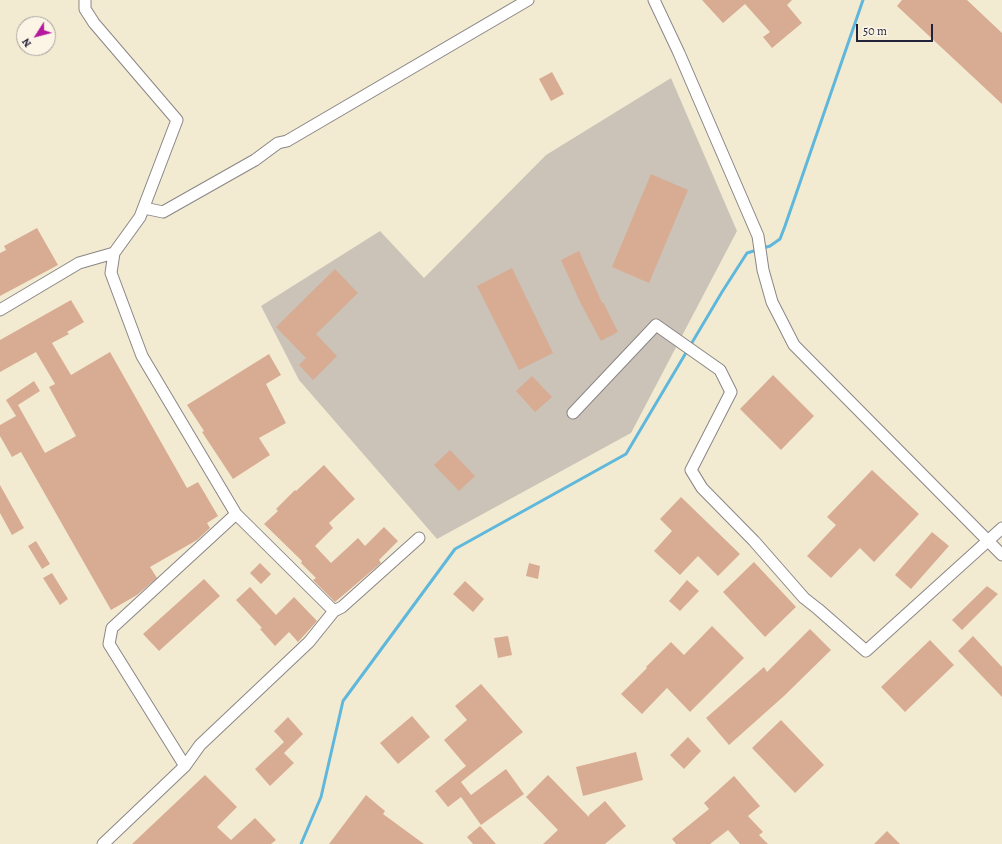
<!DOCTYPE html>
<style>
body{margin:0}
#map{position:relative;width:1002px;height:844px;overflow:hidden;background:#f3ebd1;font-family:Alegreya,serif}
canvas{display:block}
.north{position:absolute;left:16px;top:16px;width:40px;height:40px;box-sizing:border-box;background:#fcf5e5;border:1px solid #a5a1a1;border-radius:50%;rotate:234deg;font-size:11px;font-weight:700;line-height:16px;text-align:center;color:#22223b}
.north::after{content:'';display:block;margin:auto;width:14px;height:18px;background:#b5179e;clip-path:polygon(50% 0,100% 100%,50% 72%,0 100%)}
.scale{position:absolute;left:856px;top:24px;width:77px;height:18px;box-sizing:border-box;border:2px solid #22223b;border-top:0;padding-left:5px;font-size:12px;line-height:14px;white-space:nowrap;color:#22223b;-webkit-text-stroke:3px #fcf5e5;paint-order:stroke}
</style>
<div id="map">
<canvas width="1002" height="844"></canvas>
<div class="north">N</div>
<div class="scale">50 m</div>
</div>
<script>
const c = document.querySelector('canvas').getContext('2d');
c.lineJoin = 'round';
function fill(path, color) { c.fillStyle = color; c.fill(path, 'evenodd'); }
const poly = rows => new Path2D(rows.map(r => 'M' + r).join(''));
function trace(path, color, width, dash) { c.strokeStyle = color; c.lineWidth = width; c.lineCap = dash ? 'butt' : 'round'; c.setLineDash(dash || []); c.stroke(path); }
const industrial = poly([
 [671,78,737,231,631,433,437,539,299,380,261,306,380,231,424,278,546,155]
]);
const stream = poly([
 [763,248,770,246,780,239,785,226,863,0],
 [301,844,321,797,343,701,455,549,626,454,722,292,747,253,757,250]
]);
const building = poly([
 [702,0,792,0,787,5,802,23,772,48,763,37,770,32,745,4,723,23],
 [902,0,967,0,1002,33,1002,104,897,6],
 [552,72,564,94,551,101,539,79],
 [651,174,688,190,649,283,612,267],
 [37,228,58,265,0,296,0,253,6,250,4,246],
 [579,251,602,303,603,302,618,332,601,341,581,304,561,260],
 [512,268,553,353,519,370,477,286],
 [335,269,358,293,316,334,337,356,313,380,299,365,306,358,276,327],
 [71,300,84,322,67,332,69,334,52,343,71,375,110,352,187,488,198,482,218,516,207,523,210,528,197,540,150,567,157,578,137,595,111,610,21,452,12,457,0,436,0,425,16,416,6,400,34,381,40,391,18,405,45,453,76,436,49,387,55,384,36,352,0,372,0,340],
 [269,354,281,375,266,384,286,423,259,438,270,455,233,479,202,432,204,431,187,405],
 [773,375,814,416,781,450,740,409],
 [532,376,552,397,535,412,516,391],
 [450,450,475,476,459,491,434,465],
 [324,465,355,499,329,523,333,528,315,546,331,563,358,538,365,546,384,527,398,541,379,560,381,563,335,602,313,580,316,578,301,563,302,561,264,524,278,511,276,509,295,490,296,491],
 [872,470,919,514,874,562,860,548,831,578,807,556,836,525,827,517],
 [0,485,24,528,12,535,0,513],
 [681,497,740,554,718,576,698,556,680,575,654,551,672,531,660,519],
 [932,532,949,546,911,589,895,575],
 [36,541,50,564,42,569,28,546],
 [754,562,796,607,765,637,723,592],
 [260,563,271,574,261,584,250,573],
 [529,563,540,566,538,579,526,576],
 [52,573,68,599,60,605,43,578],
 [204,579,220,596,159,651,143,634],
 [687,580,699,591,680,611,669,601],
 [465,581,484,599,473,612,453,594],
 [987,586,998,594,962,630,952,620],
 [250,587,276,615,294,597,317,621,298,642,289,632,275,646,260,629,262,628,236,600],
 [712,626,744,658,690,712,667,688,642,714,621,694,647,668,646,667,671,642,684,655],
 [810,629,831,650,784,696,729,745,706,718,764,667,767,672],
 [508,636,512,655,498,658,494,638],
 [973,636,1002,667,1002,697,958,651],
 [930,640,954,665,905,712,881,687],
 [481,684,523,732,461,782,471,795,506,769,524,794,481,825,461,797,448,807,435,791,466,766,444,740,467,720,455,706],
 [412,716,430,737,398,764,380,743],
 [288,717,303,734,284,753,294,763,270,786,255,769,284,742,274,731],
 [781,720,824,765,795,793,752,748],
 [688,737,701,751,684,769,670,755],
 [636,752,643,780,583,796,576,767],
 [205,775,237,807,217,827,231,840,255,818,276,840,271,844,132,844],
 [548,775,589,817,589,815,605,801,626,826,605,844,543,844,558,830,526,797],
 [734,776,760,806,748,816,763,832,759,835,768,844,740,844,728,830,710,844,676,844,672,839,709,809,704,803],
 [366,795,385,811,383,814,424,844,329,844],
 [480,826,496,844,473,844,467,837],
 [887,831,900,844,874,844]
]);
const minor = poly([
 [85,0,85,9,94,23,177,120,140,217,114,253,111,273,142,356,236,514,334,611],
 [654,0,679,53,758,236,763,270,772,302,794,345,1002,555],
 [144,208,163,212,255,160,278,143,287,141,528,0],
 [0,310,79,263,114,253],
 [573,413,656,325,720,370,731,392,691,470,702,488,754,541,804,598,818,609,866,651,1002,528],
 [185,766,109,644,112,628,236,514],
 [103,844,185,766,200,745,309,642,334,611,342,607,419,538]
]);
fill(industrial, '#cbc3b8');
trace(stream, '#5fb8dc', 3);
fill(building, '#d8ac93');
trace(minor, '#8a8686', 13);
trace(minor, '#fff', 11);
</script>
